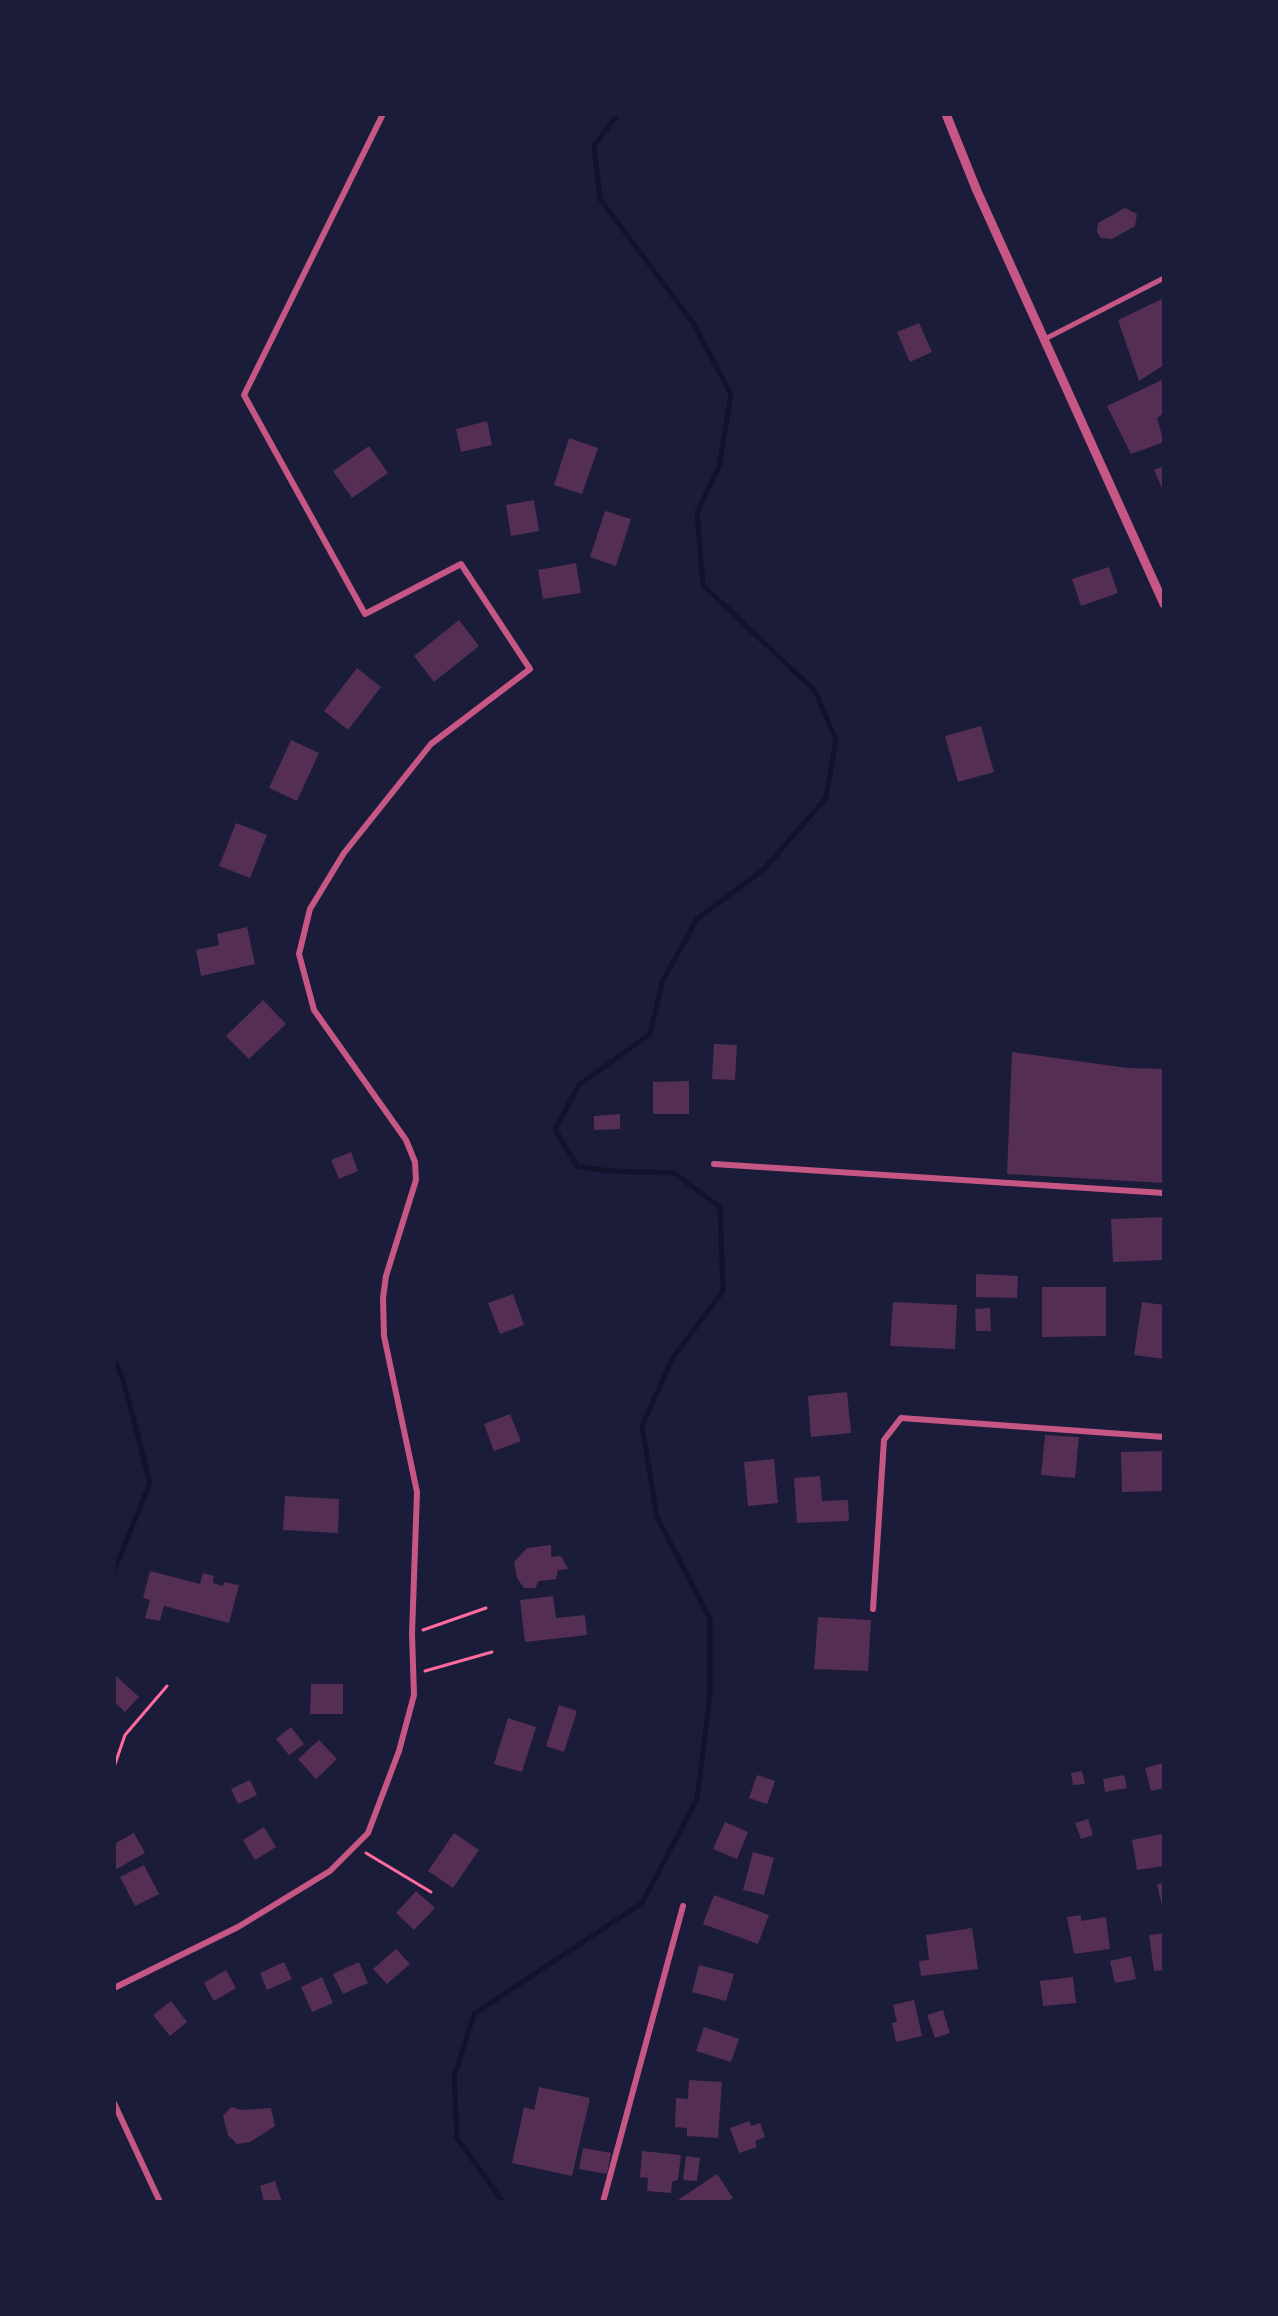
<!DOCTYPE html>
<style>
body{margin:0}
#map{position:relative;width:1278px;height:2316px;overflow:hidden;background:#1b1b3a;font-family:"IBM Plex Serif",serif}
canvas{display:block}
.frame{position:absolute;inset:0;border:116px solid #1b1b3a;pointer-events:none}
</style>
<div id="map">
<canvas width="1278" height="2316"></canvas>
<div class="frame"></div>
</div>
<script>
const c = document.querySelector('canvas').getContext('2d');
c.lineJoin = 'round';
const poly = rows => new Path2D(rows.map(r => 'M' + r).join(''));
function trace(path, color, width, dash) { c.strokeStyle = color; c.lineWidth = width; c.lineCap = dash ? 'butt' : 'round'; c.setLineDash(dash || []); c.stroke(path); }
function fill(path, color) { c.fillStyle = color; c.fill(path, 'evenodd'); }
const stream = poly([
 [114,1358,124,1383,150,1483,114,1571],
 [503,2202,457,2138,454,2077,474,2014,642,1903,697,1799,710,1694,710,1619,657,1517,642,1426,672,1359,723,1291,720,1207,674,1173,610,1171,577,1166,555,1129,579,1085,650,1034,663,980,697,919,763,870,826,798,836,740,815,691,703,585,697,512,719,467,731,394,693,323,600,199,594,146,618,114]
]);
const building = poly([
 [1125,208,1137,214,1135,226,1112,239,1101,238,1097,232,1098,223],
 [1164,298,1164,365,1139,381,1118,320],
 [919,323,932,352,910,362,897,332],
 [1164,379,1164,413,1157,418,1164,442,1131,454,1107,406],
 [487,421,492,445,461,452,456,429],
 [569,438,598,448,582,494,554,485],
 [369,446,388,473,352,498,333,471],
 [1164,466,1164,493,1154,470],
 [534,500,539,531,511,536,506,505],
 [605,511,631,519,616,566,590,557],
 [576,563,581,593,543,599,538,570],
 [1109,567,1118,593,1081,606,1072,579],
 [459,620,479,646,434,682,414,656],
 [357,668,381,687,348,730,324,711],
 [981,726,994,772,958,782,945,736],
 [291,740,319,753,297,801,269,788],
 [236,823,267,835,250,878,219,866],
 [247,927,255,964,201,976,196,950,219,945,217,934],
 [263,1000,286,1024,249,1059,226,1036],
 [714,1044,737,1045,735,1080,712,1079],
 [1012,1052,1128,1068,1164,1069,1164,1183,1007,1174],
 [689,1081,689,1114,653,1114,653,1082],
 [620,1114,620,1129,594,1130,594,1116],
 [351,1152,358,1171,339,1179,331,1160],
 [1164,1217,1164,1260,1113,1262,1111,1219],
 [976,1274,1018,1276,1017,1298,976,1297],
 [1042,1287,1106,1287,1106,1336,1042,1337],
 [513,1294,524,1325,500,1334,488,1303],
 [893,1302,957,1305,955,1349,890,1346],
 [1142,1302,1164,1305,1164,1359,1134,1355],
 [990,1308,991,1331,976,1331,975,1309],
 [847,1392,851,1433,811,1437,808,1396],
 [510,1414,521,1441,494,1451,484,1424],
 [1045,1435,1079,1437,1075,1478,1041,1475],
 [1164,1451,1164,1491,1122,1492,1121,1452],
 [774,1459,778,1503,748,1506,744,1462],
 [820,1476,822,1501,848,1500,849,1521,797,1523,794,1478],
 [285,1496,339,1499,338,1533,283,1530],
 [551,1545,551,1557,561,1556,568,1569,558,1570,556,1579,539,1581,535,1588,524,1588,517,1578,514,1562,527,1548],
 [150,1571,200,1584,203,1573,214,1576,213,1583,223,1586,224,1582,239,1585,229,1623,164,1606,160,1621,145,1618,150,1600,143,1598],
 [553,1596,556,1618,585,1615,587,1635,525,1642,520,1600],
 [818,1617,871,1620,868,1671,814,1669],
 [114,1674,139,1697,125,1712,114,1702],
 [311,1684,343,1684,343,1714,310,1714],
 [559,1705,577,1711,564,1752,546,1746],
 [508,1718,536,1727,522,1772,494,1764],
 [291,1727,304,1744,289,1755,276,1739],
 [319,1740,337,1759,316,1779,298,1759],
 [1163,1763,1164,1788,1151,1791,1145,1768],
 [1082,1771,1085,1784,1073,1785,1071,1773],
 [757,1775,775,1781,767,1804,749,1798],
 [1124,1775,1127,1788,1105,1792,1103,1779],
 [250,1780,257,1795,238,1804,231,1789],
 [1088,1819,1093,1835,1081,1839,1075,1823],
 [725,1822,748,1832,737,1859,713,1849],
 [264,1827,276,1847,255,1860,243,1840],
 [134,1833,145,1853,115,1870,114,1844],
 [454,1833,479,1850,453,1888,428,1871],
 [1162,1834,1164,1866,1137,1870,1132,1840],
 [753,1852,774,1858,764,1895,743,1890],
 [144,1865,159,1894,135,1906,120,1877],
 [1164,1883,1164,1910,1163,1910,1157,1884],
 [416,1891,435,1908,414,1930,396,1913],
 [714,1895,769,1915,758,1944,703,1924],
 [1081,1915,1081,1921,1106,1917,1110,1949,1074,1954,1067,1917],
 [972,1928,978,1969,921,1976,919,1961,929,1960,926,1935],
 [1164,1933,1164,1970,1154,1971,1149,1935],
 [396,1949,410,1964,387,1984,373,1969],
 [1131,1956,1136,1979,1115,1983,1110,1961],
 [284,1962,292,1979,267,1990,260,1973],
 [359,1962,368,1983,343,1994,333,1974],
 [699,1965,734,1974,726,2001,692,1992],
 [226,1970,236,1988,214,2001,204,1983],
 [322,1977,333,2003,312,2012,301,1987],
 [1073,1977,1076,2003,1043,2006,1040,1981],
 [914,2000,922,2036,896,2042,892,2023,897,2022,893,2005],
 [171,2001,187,2022,170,2036,153,2015],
 [943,2010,950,2033,935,2038,927,2015],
 [704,2027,739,2039,731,2062,696,2051],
 [689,2080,722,2082,718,2138,687,2136,687,2128,675,2127,676,2098,688,2099],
 [539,2087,590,2098,572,2176,512,2163,524,2107,534,2110],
 [231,2107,242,2110,271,2108,275,2126,250,2142,237,2144,228,2135,223,2116],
 [749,2121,751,2126,760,2123,765,2137,755,2141,757,2147,739,2153,730,2128],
 [583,2148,611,2153,607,2174,579,2169],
 [642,2151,681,2155,678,2180,672,2182,671,2193,647,2191,648,2178,640,2177],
 [686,2156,700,2158,697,2181,683,2180],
 [717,2174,733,2198,727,2202,675,2202],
 [275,2181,282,2202,264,2202,260,2186]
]);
const path = poly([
 [423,1630,486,1608],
 [425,1671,492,1652],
 [114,1767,125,1735,167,1686],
 [366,1853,431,1892]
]);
const pedestrian = poly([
 [1045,339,1164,278]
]);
const minor = poly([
 [714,1164,1164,1193],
 [873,1609,884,1440,901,1418,1164,1437],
 [114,1988,238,1927,330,1871,368,1833,399,1751,414,1695,412,1634,417,1492,384,1336,383,1298,386,1276,416,1180,415,1162,406,1140,314,1010,299,954,310,909,344,853,431,744,530,669,461,564,365,614,244,395,383,114],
 [114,2103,160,2202],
 [603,2202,683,1906]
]);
const tertiary = poly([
 [946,114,977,191,1164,604]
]);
trace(stream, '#12122b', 5);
fill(building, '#542f53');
trace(path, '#ff6b9d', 3);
trace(pedestrian, '#c65784', 5);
trace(minor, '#c65784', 6);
trace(tertiary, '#c65784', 9);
</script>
